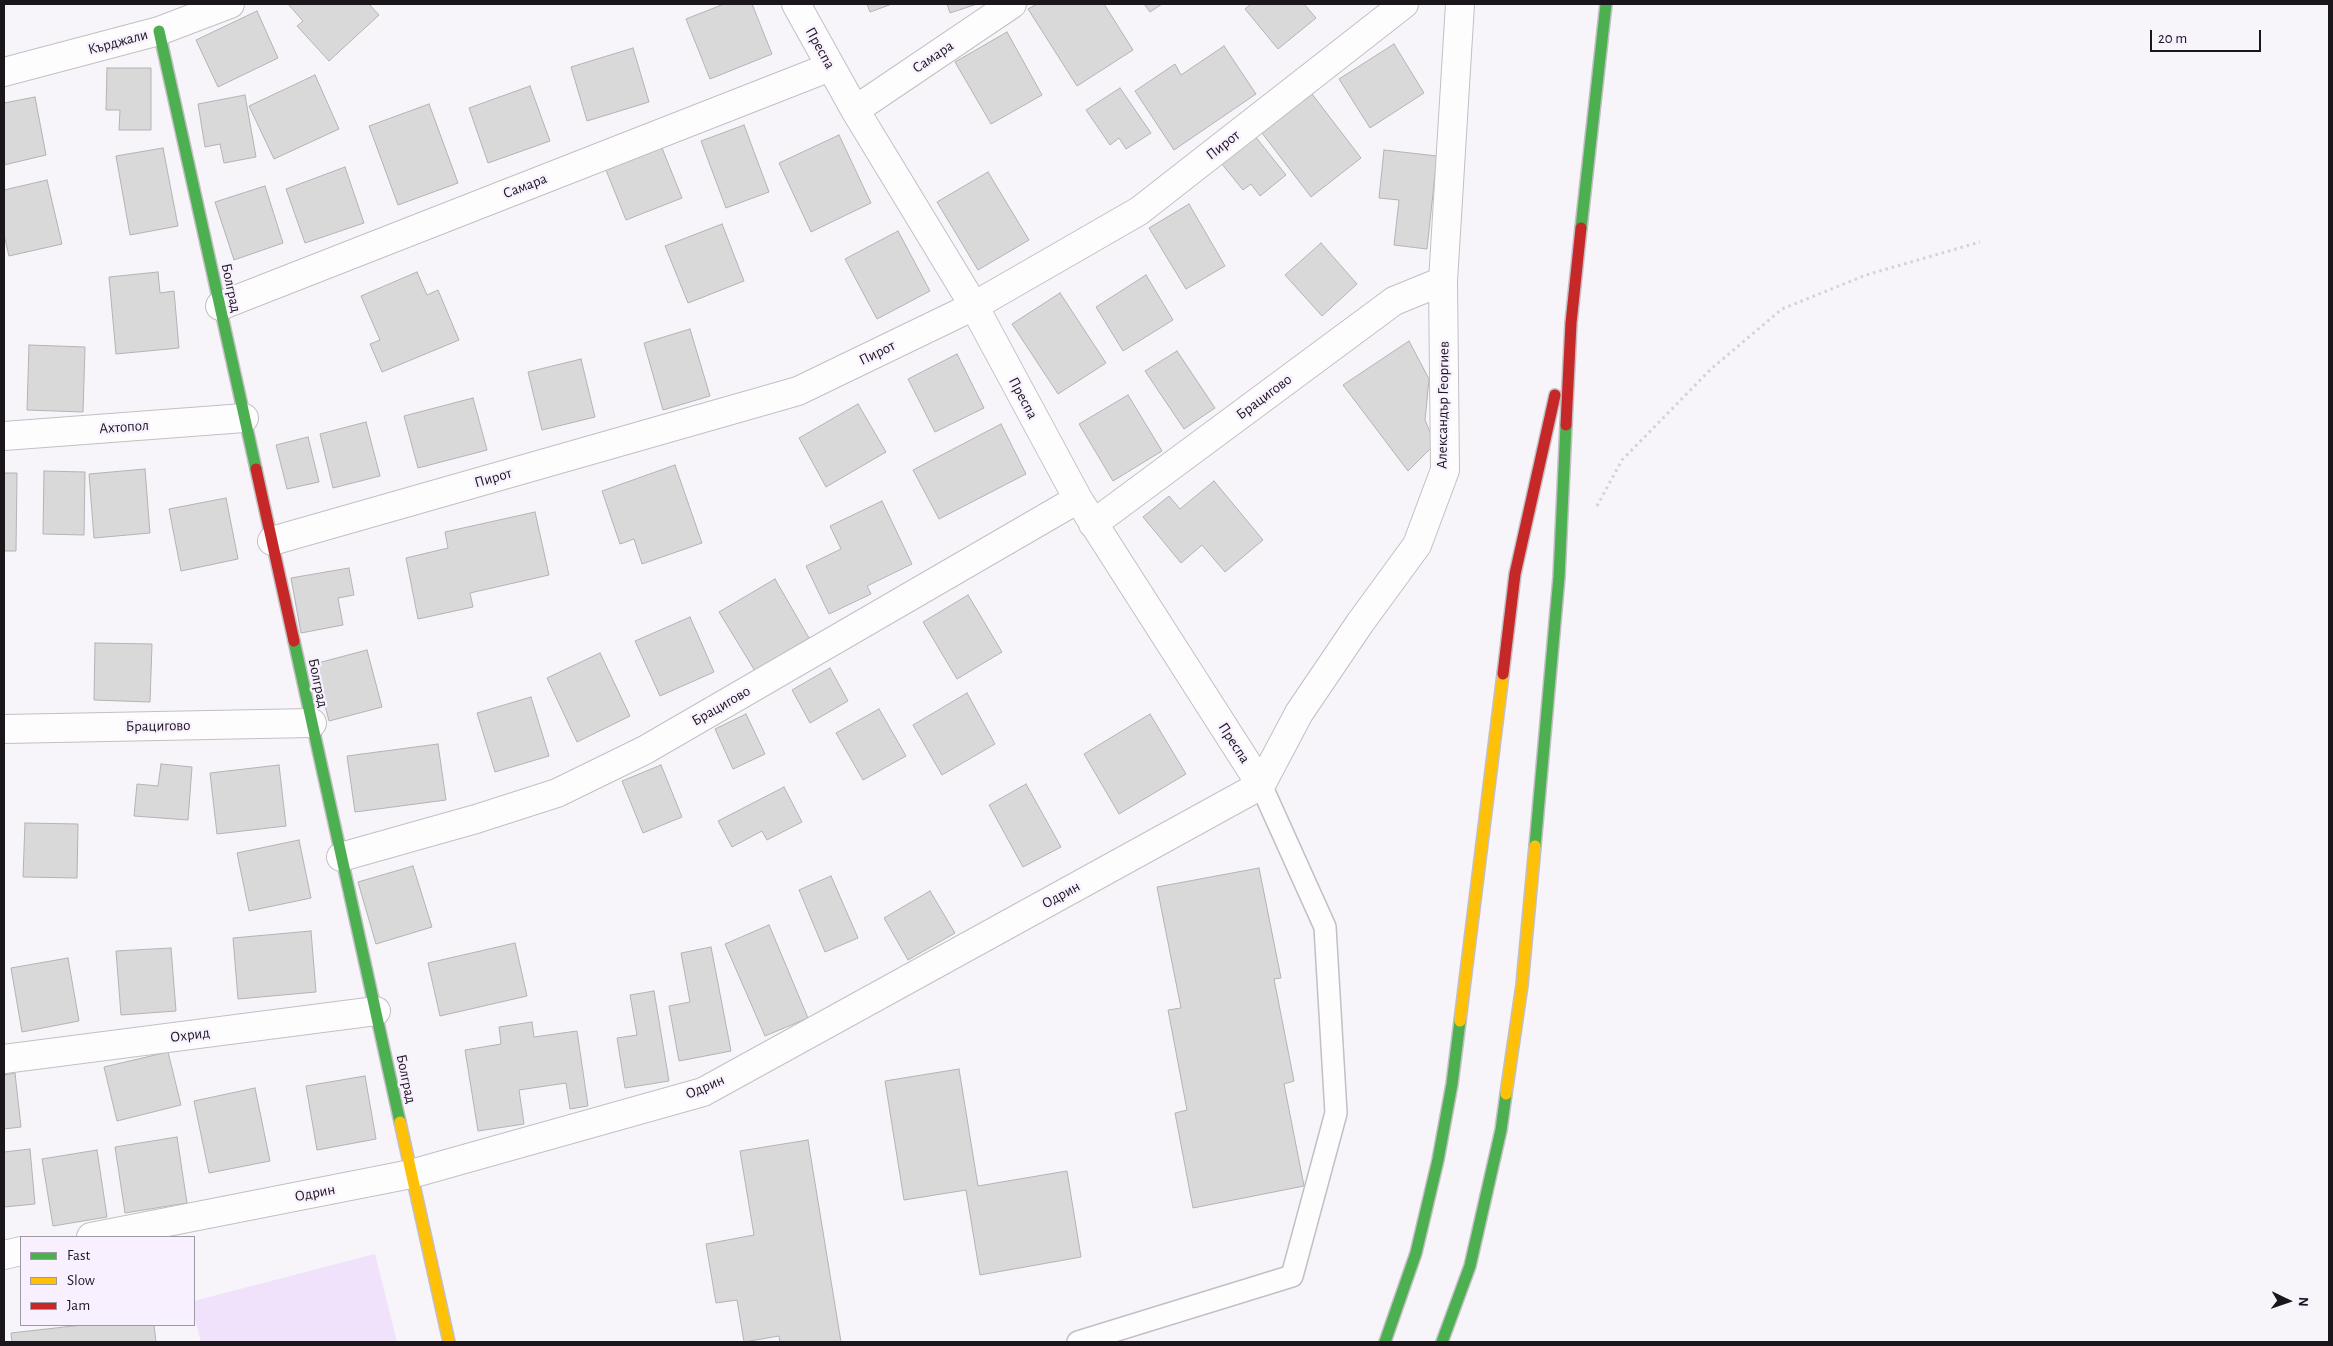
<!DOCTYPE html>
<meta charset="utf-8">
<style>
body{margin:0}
#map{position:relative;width:2333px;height:1346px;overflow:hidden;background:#f7f4fa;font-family:"Alegreya Sans",sans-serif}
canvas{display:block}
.frame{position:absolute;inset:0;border:5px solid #1a161c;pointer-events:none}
.legend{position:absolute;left:20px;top:1236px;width:175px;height:90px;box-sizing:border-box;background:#f8f0fe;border:1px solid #9f99a4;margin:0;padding:6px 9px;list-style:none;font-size:15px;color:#1a161c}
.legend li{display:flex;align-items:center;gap:10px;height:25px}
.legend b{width:25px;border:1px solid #9f99a4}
.north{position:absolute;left:2263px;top:1276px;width:50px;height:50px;-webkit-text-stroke:4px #f8f0fe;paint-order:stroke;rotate:93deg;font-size:14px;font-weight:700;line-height:20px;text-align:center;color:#1a161c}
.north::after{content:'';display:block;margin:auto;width:18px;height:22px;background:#1a161c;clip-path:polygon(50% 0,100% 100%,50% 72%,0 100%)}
.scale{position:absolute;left:2150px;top:30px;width:111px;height:22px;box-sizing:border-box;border:2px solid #1a161c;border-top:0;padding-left:6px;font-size:15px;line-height:18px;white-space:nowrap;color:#1a161c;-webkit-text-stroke:4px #f8f0fe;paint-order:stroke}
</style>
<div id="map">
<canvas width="2333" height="1346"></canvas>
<div class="frame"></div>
<ul class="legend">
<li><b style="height:6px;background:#4caf50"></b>Fast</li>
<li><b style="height:6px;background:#ffc107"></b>Slow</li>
<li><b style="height:6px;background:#c62828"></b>Jam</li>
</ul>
<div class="north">N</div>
<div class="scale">20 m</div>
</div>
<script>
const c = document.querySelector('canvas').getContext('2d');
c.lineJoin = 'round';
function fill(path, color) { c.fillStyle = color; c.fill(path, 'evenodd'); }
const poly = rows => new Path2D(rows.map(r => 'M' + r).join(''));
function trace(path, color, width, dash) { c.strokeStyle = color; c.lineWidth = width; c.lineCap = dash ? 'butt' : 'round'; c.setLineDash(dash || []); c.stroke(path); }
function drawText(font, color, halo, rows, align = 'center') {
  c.font = font + ' "Alegreya Sans",sans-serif'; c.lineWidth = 4.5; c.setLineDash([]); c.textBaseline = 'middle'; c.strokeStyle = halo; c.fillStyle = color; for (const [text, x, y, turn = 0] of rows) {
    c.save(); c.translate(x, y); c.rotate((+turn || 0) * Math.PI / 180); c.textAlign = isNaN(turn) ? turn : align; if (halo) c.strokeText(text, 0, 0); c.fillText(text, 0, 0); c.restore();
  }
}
const green = poly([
 [375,1254,397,1342,201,1342,194,1315,194,1301]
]);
const building = poly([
 [288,4,369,4,379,15,329,61,297,26,303,21,288,4],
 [724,4,752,4,772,54,710,79,686,19,724,4],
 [867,4,892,4,870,12,867,4],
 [947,4,977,4,950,13,947,4],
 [1037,4,1104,4,1133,50,1077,86,1028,9,1037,4],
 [1144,4,1162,4,1150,12,1144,4],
 [1251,4,1304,4,1316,18,1278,49,1245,9,1251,4],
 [257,11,278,58,218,87,196,40,257,11],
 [1007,32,1042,95,991,124,955,62,1007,32],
 [1394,44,1424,93,1370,128,1339,79,1394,44],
 [1224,46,1256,94,1174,150,1135,91,1175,64,1181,75,1224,46],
 [633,48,649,102,587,121,571,67,633,48],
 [107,68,151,68,151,130,119,130,120,110,106,110,107,68],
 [315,75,339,129,274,159,249,106,315,75],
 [530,86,550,141,488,163,469,108,530,86],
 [1120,88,1151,133,1126,149,1119,138,1110,145,1086,110,1120,88],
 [1312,94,1361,158,1311,197,1262,133,1312,94],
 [245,95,256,157,224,163,220,144,205,147,198,104,245,95],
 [35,97,46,155,4,165,4,103,35,97],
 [429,104,458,183,398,205,369,126,429,104],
 [744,125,769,192,726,208,701,141,744,125],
 [1251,131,1286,175,1260,196,1251,184,1243,190,1217,158,1251,131],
 [839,135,871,203,811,232,779,163,839,135],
 [163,148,178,226,130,235,116,156,163,148],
 [662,148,682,198,626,220,606,170,662,148],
 [1384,150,1437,156,1427,249,1394,245,1399,200,1379,198,1384,150],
 [345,167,364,223,305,243,286,189,345,167],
 [988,172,1029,240,978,270,937,202,988,172],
 [47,180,62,244,9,256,4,235,4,190,47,180],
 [265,186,283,243,234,260,215,202,265,186],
 [1189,204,1225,266,1186,289,1149,228,1189,204],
 [722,224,744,281,688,303,665,246,722,224],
 [898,231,930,291,877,319,845,259,898,231],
 [1321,243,1357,284,1322,316,1285,275,1321,243],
 [158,272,160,293,174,291,179,348,116,354,109,277,158,272],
 [417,272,427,295,438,290,459,340,382,372,370,344,380,340,361,296,417,272],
 [1146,275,1173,320,1123,351,1096,307,1146,275],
 [1060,293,1106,363,1058,394,1012,324,1060,293],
 [690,329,710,396,663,410,644,343,690,329],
 [1409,341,1429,379,1425,420,1435,444,1408,471,1343,385,1409,341],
 [29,345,85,347,83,412,27,410,29,345],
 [1177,351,1215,408,1184,429,1145,371,1177,351],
 [957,354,984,408,935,432,908,379,957,354],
 [581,359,595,417,542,430,528,372,581,359],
 [1128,395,1162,451,1113,481,1079,424,1128,395],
 [473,398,487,450,418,468,404,416,473,398],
 [858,404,886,452,826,487,799,438,858,404],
 [366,422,380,476,333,488,320,434,366,422],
 [1001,424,1026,474,939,519,913,470,1001,424],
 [308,437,319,482,287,489,276,445,308,437],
 [675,465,702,543,642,564,634,539,620,544,602,491,675,465],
 [145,469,150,533,94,538,89,474,145,469],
 [44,471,85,472,84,535,43,534,44,471],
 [4,473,17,473,16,551,4,551,4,473],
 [1214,481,1263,540,1225,572,1202,545,1181,563,1143,517,1169,496,1180,509,1214,481],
 [226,498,238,559,181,571,169,509,226,498],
 [882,501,912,564,867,586,871,594,829,614,806,566,841,549,830,526,882,501],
 [535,512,549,575,470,593,473,607,418,619,406,558,448,548,445,532,535,512],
 [349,568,354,595,338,598,343,625,301,633,291,578,349,568],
 [775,579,809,638,755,671,719,612,775,579],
 [968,595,1002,652,957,679,923,622,968,595],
 [690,617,714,672,660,696,635,641,690,617],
 [95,643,152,644,150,702,94,700,95,643],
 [367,650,382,707,329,721,314,664,367,650],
 [600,653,630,716,577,742,547,678,600,653],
 [830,668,848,701,810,723,792,690,830,668],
 [967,693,995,744,942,775,913,725,967,693],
 [531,697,549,756,495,772,477,713,531,697],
 [879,709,906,756,863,780,836,733,879,709],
 [746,714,765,754,733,769,715,729,746,714],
 [1150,714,1186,774,1119,814,1084,754,1150,714],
 [438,744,446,800,355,812,347,756,438,744],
 [161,764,192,767,188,820,134,816,137,784,158,786,161,764],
 [279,765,286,826,217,834,210,773,279,765],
 [661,765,682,817,643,833,622,781,661,765],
 [1026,784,1061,847,1023,867,989,805,1026,784],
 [784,787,802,822,767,840,762,831,732,847,718,821,784,787],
 [25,823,78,824,77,878,23,877,25,823],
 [299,840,311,898,249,911,237,853,299,840],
 [413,866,432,927,376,944,358,882,413,866],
 [1259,868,1281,978,1274,979,1294,1081,1284,1084,1304,1186,1193,1208,1175,1113,1187,1110,1168,1010,1181,1008,1157,887,1259,868],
 [831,876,858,938,825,952,799,890,831,876],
 [930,891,955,933,908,960,884,918,930,891],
 [769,925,808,1018,765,1036,725,944,769,925],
 [311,931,316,992,238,999,233,938,311,931],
 [515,943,527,996,440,1016,428,963,515,943],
 [711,947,731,1051,679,1061,669,1006,690,1002,681,953,711,947],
 [171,948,176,1011,121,1015,116,951,171,948],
 [68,958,79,1021,22,1032,11,968,68,958],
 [654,991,669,1081,625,1088,617,1038,637,1035,630,995,654,991],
 [532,1022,534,1037,577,1031,588,1106,570,1109,566,1083,519,1090,524,1124,478,1131,465,1050,501,1044,499,1027,532,1022],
 [168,1052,181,1105,117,1121,104,1067,168,1052],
 [959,1069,978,1186,1067,1171,1081,1257,980,1275,966,1190,904,1200,885,1081,959,1069],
 [15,1073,21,1127,4,1129,4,1075,15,1073],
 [365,1076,376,1139,317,1150,306,1086,365,1076],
 [255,1088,270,1161,209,1173,194,1101,255,1088],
 [177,1137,187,1203,125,1213,115,1147,177,1137],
 [808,1140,841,1342,780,1342,779,1336,744,1342,737,1300,716,1303,706,1244,754,1235,740,1151,808,1140],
 [30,1149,35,1204,4,1207,4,1152,30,1149],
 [97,1150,107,1217,53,1226,42,1159,97,1150],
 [82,1325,154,1325,156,1342,12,1342,11,1333,82,1325]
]);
const path = poly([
 [1597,506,1622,460,1711,369,1782,309,1866,275,1980,242]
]);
const lane = poly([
 [1078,1342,1292,1276,1336,1113,1325,927,1261,785]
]);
const street = poly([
 [796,4,855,110,974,306,1078,499,1261,785],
 [4,72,159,31,230,4],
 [855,110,1012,4],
 [220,306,830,67],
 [4,436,244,418],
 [1093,524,1394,301,1443,281],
 [272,541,798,391,974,306,1139,211,1404,4],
 [4,729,312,723],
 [1261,785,1299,713,1360,623,1417,545,1445,470,1443,281,1460,4],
 [341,857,476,819,557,793,645,750,1078,499],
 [4,1059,376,1011],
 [91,1237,411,1174,703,1092,1261,785],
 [4,1255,21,1251]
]);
const fast = poly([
 [159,31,256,469],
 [1581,228,1606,4],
 [294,641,400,1122],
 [1535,846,1559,577,1566,425],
 [1385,1342,1416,1253,1438,1160,1452,1084,1460,1021],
 [1442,1342,1470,1266,1501,1130,1506,1094]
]);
const slow = poly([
 [1460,1021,1503,674],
 [1506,1094,1522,985,1535,846],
 [400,1122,449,1342]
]);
const jam = poly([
 [1566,425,1571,323,1581,228],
 [256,469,294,641],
 [1503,674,1515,574,1555,395]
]);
const streetNames = [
 ["Кърджали",118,42,-15],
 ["Преспа",820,48,61],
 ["Самара",933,57,-34],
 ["Пирот",1223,145,-38],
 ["Самара",525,186,-21],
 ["Болград",231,288,78],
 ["Пирот",877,353,-26],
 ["Брацигово",1264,397,-37],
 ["Преспа",1023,398,62],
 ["Александър Георгиев",1443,405,-89],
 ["Ахтопол",124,427,-4],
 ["Пирот",493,478,-16],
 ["Болград",318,683,78],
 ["Брацигово",721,706,-30],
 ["Брацигово",158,726,-1],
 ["Преспа",1234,743,57],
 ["Одрин",1061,895,-29],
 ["Охрид",190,1035,-7],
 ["Болград",406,1079,78],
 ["Одрин",705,1087,-23],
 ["Одрин",315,1193,-11]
];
fill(green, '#f0e2fa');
fill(building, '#d9d9d9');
trace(building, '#b3b3b3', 1);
trace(lane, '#c3bfc5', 24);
trace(street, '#c3bfc5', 30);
trace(fast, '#c3bfc5', 14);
trace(slow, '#c3bfc5', 14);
trace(jam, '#c3bfc5', 14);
trace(path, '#d3d2d5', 3, [2.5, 4]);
trace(lane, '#fefdfe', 21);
trace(street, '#fefdfe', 28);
trace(fast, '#4caf50', 11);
trace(slow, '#ffc107', 11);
trace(jam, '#c62828', 11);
drawText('15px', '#1a161c', '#f8f0fe', streetNames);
</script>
